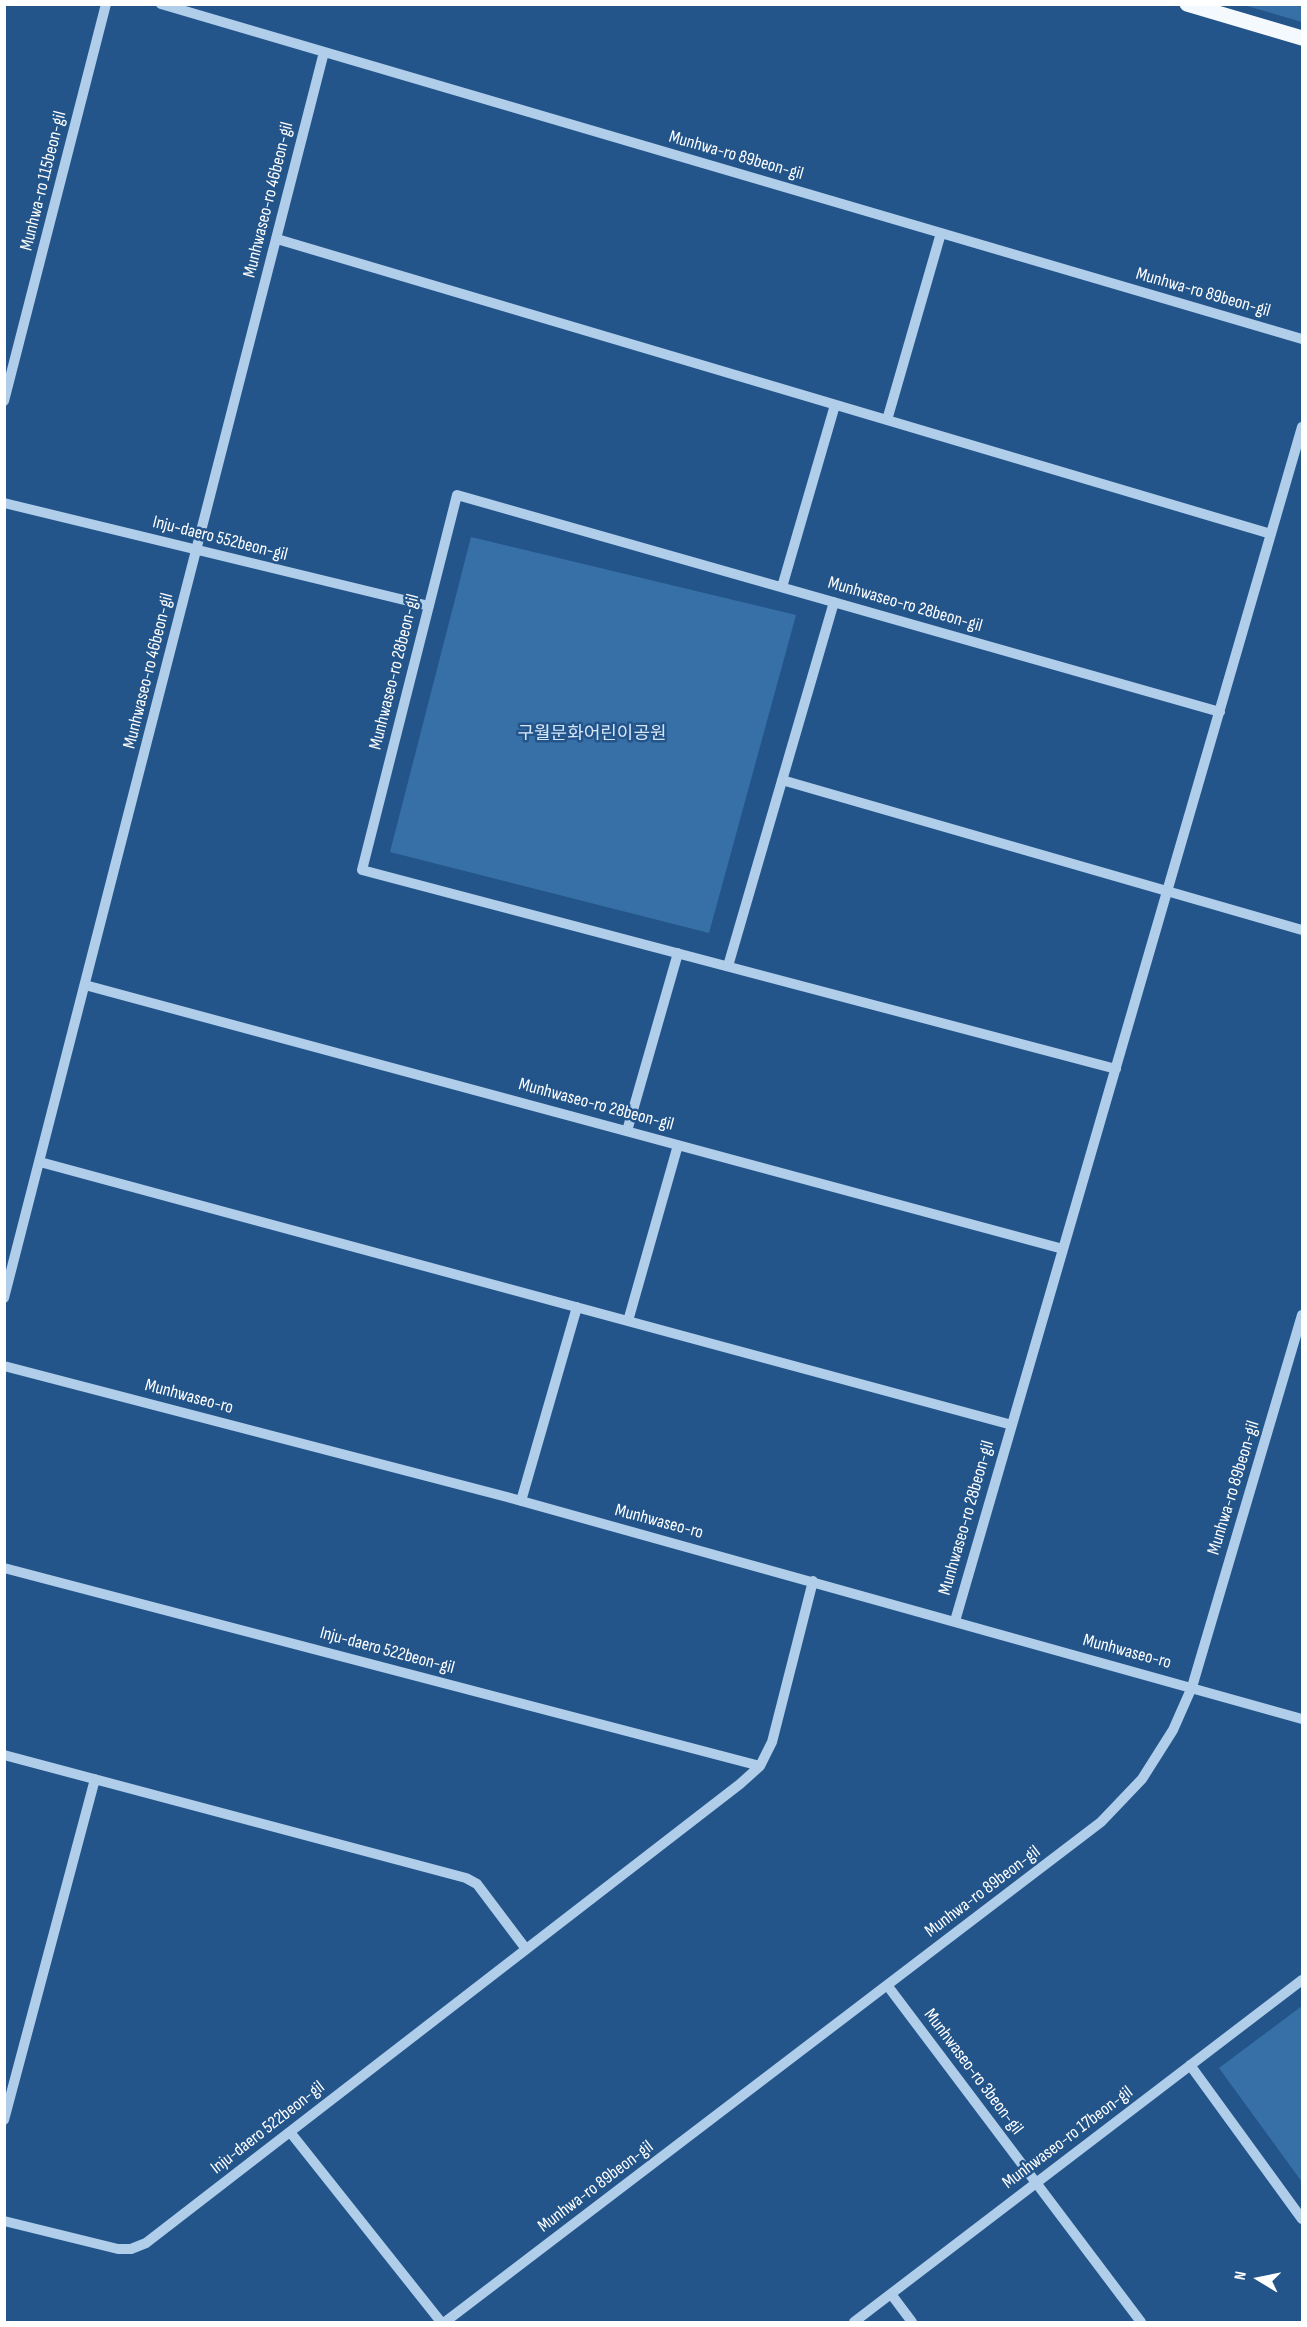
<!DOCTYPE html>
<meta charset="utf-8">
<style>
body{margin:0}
#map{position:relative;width:1307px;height:2327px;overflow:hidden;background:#23558a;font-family:"Sofia Sans Condensed",sans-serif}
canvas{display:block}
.frame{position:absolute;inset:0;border:6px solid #fff;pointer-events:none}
.north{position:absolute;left:1229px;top:2249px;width:60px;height:60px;-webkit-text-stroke:4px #23558a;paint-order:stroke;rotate:280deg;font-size:16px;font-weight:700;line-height:24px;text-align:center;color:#fff}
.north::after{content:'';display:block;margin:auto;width:21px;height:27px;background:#fff;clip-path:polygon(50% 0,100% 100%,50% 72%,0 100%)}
</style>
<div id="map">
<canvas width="1307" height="2327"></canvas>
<div class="frame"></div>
<div class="north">N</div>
</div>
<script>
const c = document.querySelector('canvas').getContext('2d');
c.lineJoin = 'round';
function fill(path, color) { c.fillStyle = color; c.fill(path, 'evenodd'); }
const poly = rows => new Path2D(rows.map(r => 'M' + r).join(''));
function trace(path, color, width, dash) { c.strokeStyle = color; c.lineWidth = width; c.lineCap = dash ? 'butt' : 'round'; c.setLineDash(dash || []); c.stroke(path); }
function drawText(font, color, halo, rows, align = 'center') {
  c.font = font + ' "Sofia Sans Condensed","Noto Sans KR",sans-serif'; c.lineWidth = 5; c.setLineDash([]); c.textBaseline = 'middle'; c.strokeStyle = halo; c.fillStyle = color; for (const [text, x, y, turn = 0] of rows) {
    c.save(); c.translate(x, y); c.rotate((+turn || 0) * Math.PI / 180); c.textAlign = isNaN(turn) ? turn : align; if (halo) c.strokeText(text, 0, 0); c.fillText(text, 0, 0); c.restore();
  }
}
const green = poly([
 [1244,5,1302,5,1302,22],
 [471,537,796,615,709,933,390,852],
 [1302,2006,1302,2182,1219,2068]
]);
const minor = poly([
 [161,4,1302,339],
 [277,239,1271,534],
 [4,401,106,4],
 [887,420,941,233],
 [4,503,429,606],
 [782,587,835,405],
 [782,780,1302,930],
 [728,966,834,602],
 [85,985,1063,1249],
 [1116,1069,362,870,457,495,1220,712],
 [627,1131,678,953],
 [40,1162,1012,1425],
 [4,1298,324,52],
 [628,1321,678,1145],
 [4,1366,507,1497,1302,1719],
 [521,1501,577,1307],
 [4,1568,760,1766],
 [955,1621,1302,427],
 [4,1755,466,1878,477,1884,526,1949],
 [887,1985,1141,2322],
 [1190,2065,1302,2219],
 [4,2120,95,1779],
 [290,2132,441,2322],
 [4,2221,118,2249,131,2249,146,2243,740,1784,760,1766,772,1742,813,1581],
 [891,2294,912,2322],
 [445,2322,1101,1822,1142,1779,1173,1730,1192,1687,1302,1315],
 [854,2322,1302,1980]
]);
const major = poly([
 [1187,4,1302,38]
]);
const streetNames = [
 ["Munhwa-ro 89beon-gil",736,156,16],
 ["Munhwa-ro 115beon-gil",44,181,-76],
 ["Munhwaseo-ro 46beon-gil",269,200,-76],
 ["Munhwa-ro 89beon-gil",1203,293,16],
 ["Inju-daero 552beon-gil",220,539,14],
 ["Munhwaseo-ro 28beon-gil",905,605,16],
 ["Munhwaseo-ro 46beon-gil",149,671,-76],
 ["Munhwaseo-ro 28beon-gil",395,672,-76],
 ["Munhwaseo-ro 28beon-gil",596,1105,15],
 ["Munhwaseo-ro",189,1397,15],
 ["Munhwa-ro 89beon-gil",1234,1488,-73],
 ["Munhwaseo-ro 28beon-gil",967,1518,-74],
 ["Munhwaseo-ro",659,1522,15],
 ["Inju-daero 522beon-gil",387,1651,15],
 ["Munhwaseo-ro",1127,1652,15],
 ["Munhwa-ro 89beon-gil",983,1892,-37],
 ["Munhwaseo-ro 3beon-gil",973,2072,53],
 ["Inju-daero 522beon-gil",268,2128,-38],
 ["Munhwaseo-ro 17beon-gil",1068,2138,-37],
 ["Munhwa-ro 89beon-gil",596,2187,-37]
];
const parkNames = [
 ["구월문화어린이공원",592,734]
];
fill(green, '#3770a7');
trace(minor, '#b0cdea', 10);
trace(major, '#f4f9fe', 15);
drawText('18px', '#fff', '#23558a', streetNames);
drawText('18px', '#d5e6f8', '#23558a', parkNames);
</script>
